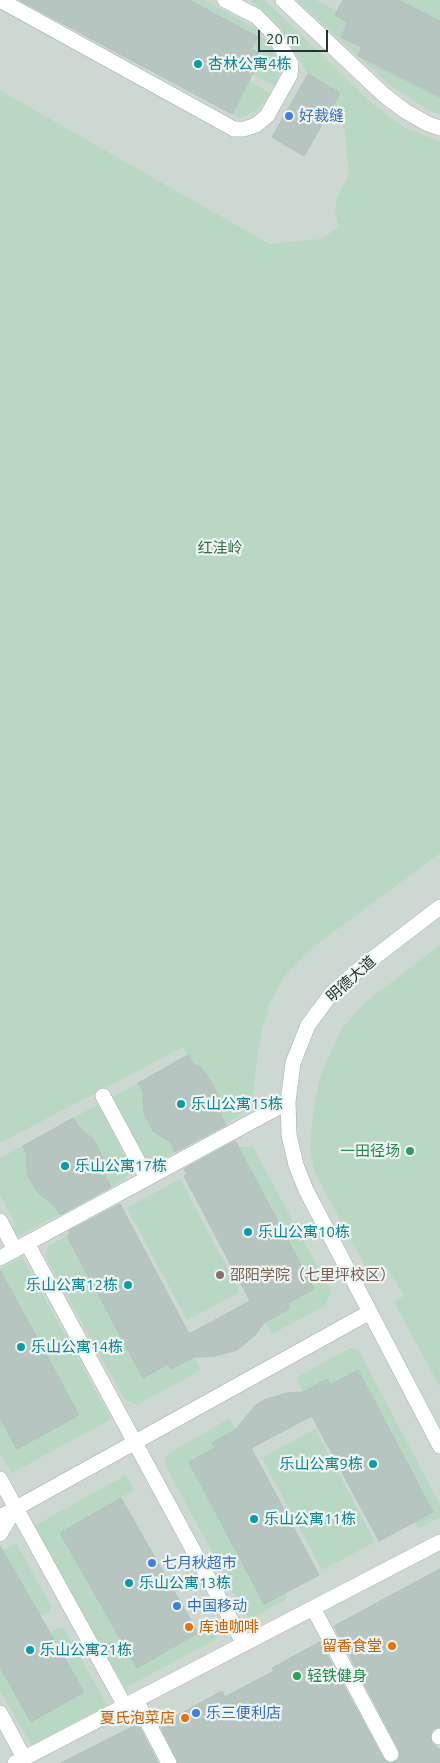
<!DOCTYPE html>
<meta charset="utf-8">
<style>
body{margin:0}
#map{position:relative;width:440px;height:1763px;overflow:hidden;background:#dee8e4;font-family:Ubuntu,sans-serif}
canvas{display:block}
.scale{position:absolute;left:258px;top:30px;width:70px;height:22px;box-sizing:border-box;border:2px solid #213632;border-top:0;padding-left:6px;font-size:15px;line-height:18px;white-space:nowrap;color:#213632;-webkit-text-stroke:4px #eef5f2;paint-order:stroke}
</style>
<div id="map">
<canvas width="440" height="1763"></canvas>
<div class="scale">20 m</div>
</div>
<script>
const c = document.querySelector('canvas').getContext('2d');
c.lineJoin = 'round';
function fill(path, color) { c.fillStyle = color; c.fill(path, 'evenodd'); }
const poly = rows => new Path2D(rows.map(r => 'M' + r).join(''));
function trace(path, color, width, dash) { c.strokeStyle = color; c.lineWidth = width; c.lineCap = dash ? 'butt' : 'round'; c.setLineDash(dash || []); c.stroke(path); }
function drawText(font, color, halo, rows, align = 'center') {
  c.font = font + ' Ubuntu,"Noto Sans SC",sans-serif'; c.lineWidth = 4.5; c.setLineDash([]); c.textBaseline = 'middle'; c.strokeStyle = halo; c.fillStyle = color; for (const [text, x, y, turn = 0] of rows) {
    c.save(); c.translate(x, y); c.rotate((+turn || 0) * Math.PI / 180); c.textAlign = isNaN(turn) ? turn : align; if (halo) c.strokeText(text, 0, 0); c.fillText(text, 0, 0); c.restore();
  }
}
const built = poly([
 [0,0,440,0,440,341,0,90],
 [440,553,440,1763,0,1763,0,788]
]);
const green = poly([
 [189,0,204,0,255,28,270,45,277,58,280,73,275,86,252,74,262,55,251,49,257,37],
 [251,0,265,0,369,101,405,128,440,142,440,853,316,945,285,975,268,1006,258,1047,253,1097,251,1106,247,1110,226,1124,221,1115,218,1095,208,1077,201,1068,193,1064,183,1047,0,1143,0,90,270,244,321,239,339,227,335,212,337,196,349,175,345,131,334,104,340,93,308,74,280,27],
 [296,0,316,0,337,11,336,15,348,22,341,37,362,47,358,56,440,97,440,114,430,111,390,85],
 [398,0,440,0,440,21],
 [249,81,270,93,256,112,239,118,232,114],
 [440,945,440,1387,394,1302,404,1296,386,1266,370,1275,314,1171,310,1148,315,1098,321,1075,341,1030,363,1004],
 [138,1083,143,1091,144,1113,153,1131,171,1143,175,1152,157,1161,147,1159,144,1156,113,1097],
 [99,1104,131,1168,126,1178,111,1187,106,1178,103,1158,94,1140,78,1126,73,1118],
 [23,1146,27,1154,26,1164,28,1176,38,1193,55,1206,60,1214,16,1237,11,1227,16,1225,0,1195,0,1158],
 [238,1147,253,1147,331,1292,325,1306,272,1334,265,1322,289,1309],
 [180,1179,240,1292,187,1320,127,1208],
 [67,1236,143,1377,168,1364,171,1369,194,1357,201,1370,137,1405,124,1399,45,1256,48,1246],
 [22,1257,111,1419,12,1473,0,1455,0,1418,79,1415,5,1278,0,1280,0,1269],
 [350,1348,358,1349,440,1505,440,1517,418,1529,415,1522,433,1512,358,1370,330,1385,327,1379,303,1392,296,1378],
 [230,1418,236,1429,212,1443,215,1448,189,1462,264,1604,285,1593,287,1599,254,1617,248,1617,245,1613,166,1467,165,1459,168,1454],
 [315,1429,375,1542,322,1570,262,1458],
 [126,1475,134,1490,60,1533,137,1668,211,1626,218,1638,125,1688,34,1526],
 [16,1543,51,1606,50,1611,40,1617,0,1553],
 [60,1627,64,1628,107,1705,32,1746,0,1691,0,1667,31,1722,83,1692,50,1633]
]);
const building = poly([
 [19,0,189,0,258,37,251,49,262,55,232,114,19,0],
 [343,0,398,0,440,21,440,97,358,56,362,47,341,37,348,22,335,15,343,0],
 [308,74,340,93,304,156,272,137,308,74],
 [188,1055,193,1064,201,1068,208,1077,218,1095,221,1115,226,1125,175,1152,171,1143,153,1131,144,1113,143,1091,138,1083,188,1055],
 [73,1118,78,1126,94,1140,103,1158,106,1178,111,1187,60,1215,55,1206,38,1193,28,1176,26,1164,27,1154,23,1146,73,1118],
 [235,1141,314,1289,288,1303,289,1309,265,1322,255,1335,237,1350,215,1356,194,1357,171,1369,168,1364,143,1378,67,1236,70,1234,69,1231,120,1204,189,1334,250,1301,184,1176,187,1174,184,1169,235,1141],
 [0,1270,79,1415,17,1449,0,1418,0,1270],
 [358,1370,433,1512,379,1541,312,1416,251,1448,319,1575,264,1604,189,1462,215,1448,212,1443,236,1429,256,1405,264,1400,287,1393,303,1392,327,1379,330,1385,358,1370],
 [121,1498,198,1633,137,1668,60,1533,121,1498],
 [0,1546,84,1692,31,1722,0,1667,0,1546],
 [440,1569,440,1727,433,1729,430,1735,432,1743,440,1750,440,1763,393,1763,399,1759,399,1750,334,1626,440,1569],
 [320,1642,383,1758,389,1763,178,1763,160,1725,222,1691,225,1697,274,1671,272,1668,320,1642],
 [138,1724,158,1763,61,1763,138,1724]
]);
const minor = poly([
 [0,0,234,129,244,129,256,125,267,116,290,75,291,64,273,33,256,16,225,0],
 [283,0,384,95,405,111,428,124,440,128],
 [440,907,363,966,332,993,308,1025,293,1063,288,1102,289,1135,296,1165,306,1190,440,1446],
 [103,1096,147,1178],
 [0,1221,15,1250],
 [27,1243,244,1644],
 [0,1258,288,1102],
 [0,1479,125,1706],
 [0,1517,370,1312],
 [0,1534,15,1509],
 [313,1608,391,1754],
 [136,1700,169,1763],
 [0,1713,24,1758],
 [439,1737,440,1736],
 [15,1763,440,1542]
]);
const markers = [
 [198,64,5,"#0f9aa8"],
 [289,116,5,"#3f7fe0"],
 [181,1104,5,"#0f9aa8"],
 [410,1151,5,"#2e9e5b"],
 [65,1166,5,"#0f9aa8"],
 [248,1232,5,"#0f9aa8"],
 [220,1275,5,"#8d6e63"],
 [128,1285,5,"#0f9aa8"],
 [21,1347,5,"#0f9aa8"],
 [373,1464,5,"#0f9aa8"],
 [254,1519,5,"#0f9aa8"],
 [152,1563,5,"#3f7fe0"],
 [129,1583,5,"#0f9aa8"],
 [177,1606,5,"#3f7fe0"],
 [189,1627,5,"#e8710a"],
 [392,1646,5,"#e8710a"],
 [30,1650,5,"#0f9aa8"],
 [297,1676,5,"#2e9e5b"],
 [196,1713,5,"#3f7fe0"],
 [185,1718,5,"#e8710a"]
];
const cultureNames = [
 ["杏林公寓4栋",208,64],
 ["乐山公寓15栋",191,1104],
 ["乐山公寓17栋",75,1166],
 ["乐山公寓10栋",258,1232],
 ["乐山公寓12栋",118,1285,"right"],
 ["乐山公寓14栋",31,1347],
 ["乐山公寓9栋",363,1464,"right"],
 ["乐山公寓11栋",264,1519],
 ["乐山公寓13栋",139,1583],
 ["乐山公寓21栋",40,1650]
];
const shopNames = [
 ["好裁缝",299,116],
 ["七月秋超市",162,1563],
 ["中国移动",187,1606],
 ["乐三便利店",206,1713]
];
const parkNames = [
 ["红洼岭",220,548]
];
const streetNames = [
 ["明德大道",351,979,-42]
];
const leisureNames = [
 ["一田径场",400,1151],
 ["轻铁健身",307,1676,"left"]
];
const educationNames = [
 ["邵阳学院（七里坪校区）",230,1275]
];
const foodNames = [
 ["库迪咖啡",199,1627,"left"],
 ["留香食堂",382,1646],
 ["夏氏泡菜店",175,1718]
];
fill(built, '#cdd8d3');
fill(green, '#b9d8c3');
fill(building, '#b7c5c0');
trace(building, '#b1c1bb', 1);
trace(minor, '#a2afab', 16);
trace(minor, '#fff', 15);
for (const [x, y, r, color] of markers) { const dot = new Path2D(); dot.arc(x, y, r, 0, 2 * Math.PI); c.fillStyle = color; c.fill(dot); trace(dot, '#eef5f2', 2); }
drawText('15px', '#0d838f', '#eef5f2', cultureNames, 'left');
drawText('15px', '#366cbe', '#eef5f2', shopNames, 'left');
drawText('15px', '#306949', '#eef5f2', parkNames);
drawText('15px', '#213632', '#eef5f2', streetNames);
drawText('15px', '#27864d', '#eef5f2', leisureNames, 'right');
drawText('15px', '#785e54', '#eef5f2', educationNames, 'left');
drawText('15px', '#c56008', '#eef5f2', foodNames, 'right');
</script>
